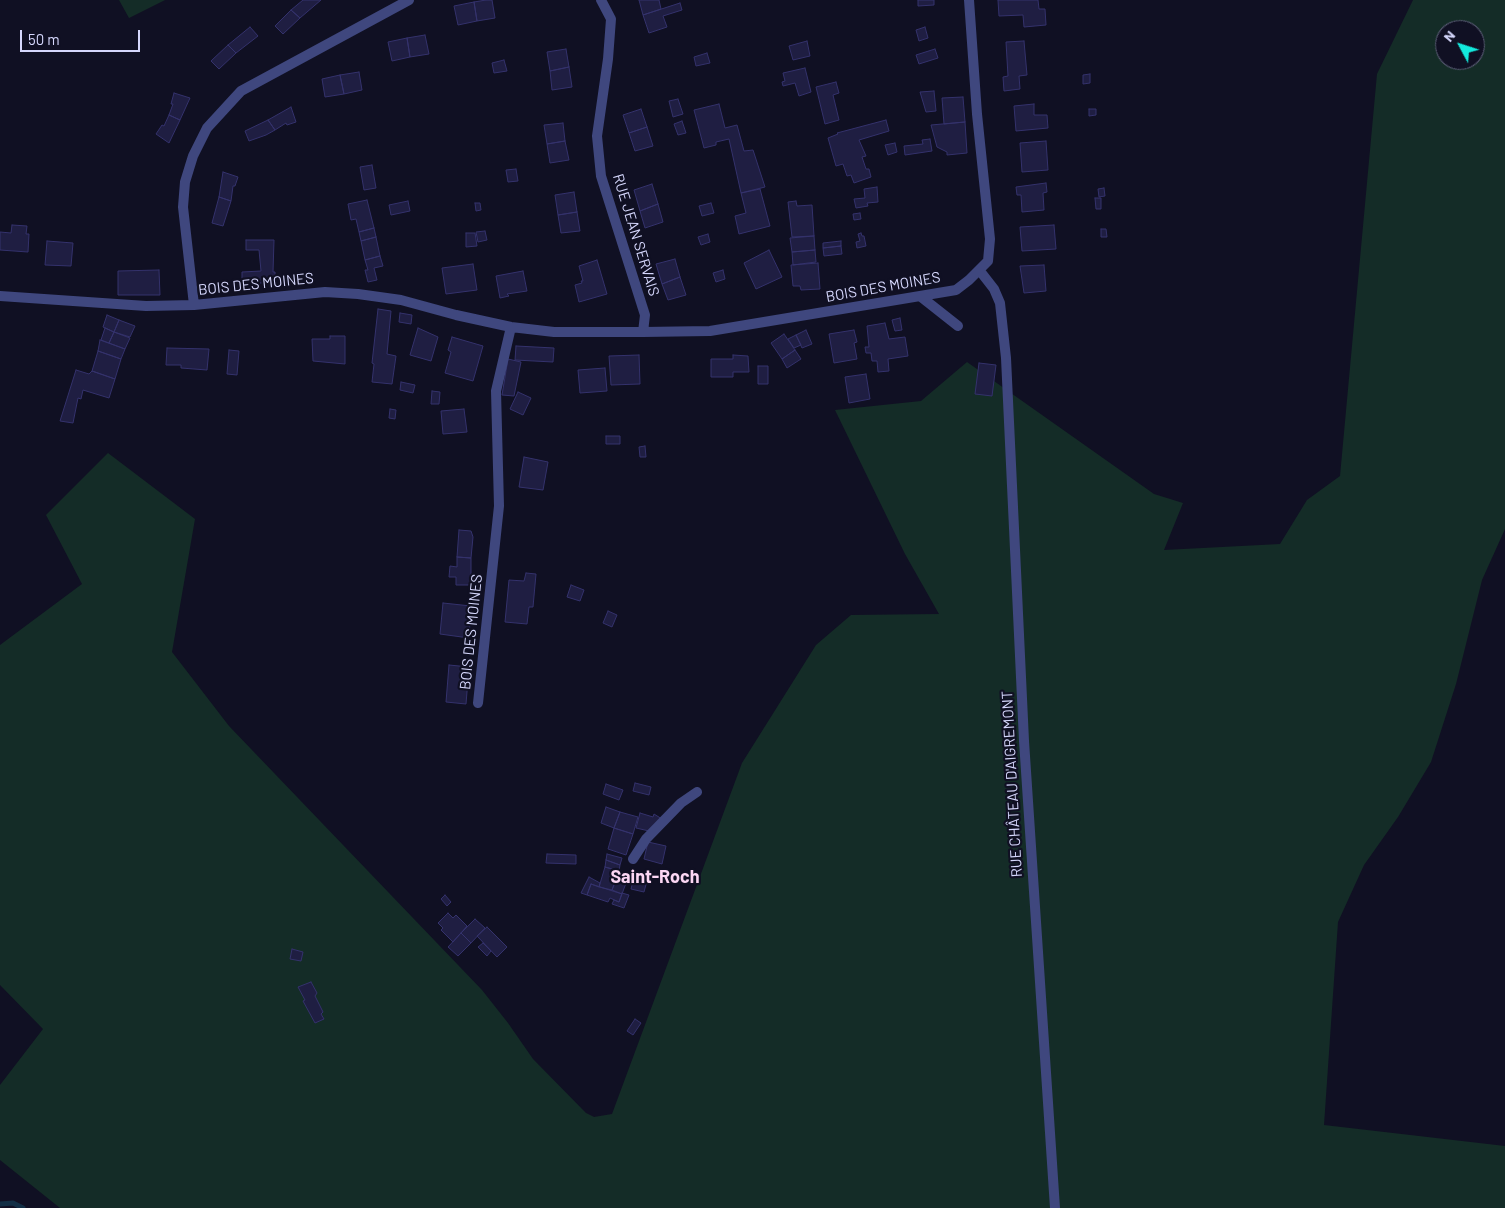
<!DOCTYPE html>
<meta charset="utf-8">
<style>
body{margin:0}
#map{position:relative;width:1505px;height:1208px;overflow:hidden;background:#101023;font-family:Barlow,sans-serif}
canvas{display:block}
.north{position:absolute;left:1435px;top:20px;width:50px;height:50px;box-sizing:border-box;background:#101023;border:1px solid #5f607a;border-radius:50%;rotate:310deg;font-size:14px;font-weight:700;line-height:20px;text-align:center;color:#d5d7fc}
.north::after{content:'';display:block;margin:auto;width:18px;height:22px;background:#13e9dd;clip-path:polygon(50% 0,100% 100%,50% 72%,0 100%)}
.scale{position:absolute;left:20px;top:30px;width:120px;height:22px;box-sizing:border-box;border:2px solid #d5d7fc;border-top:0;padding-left:6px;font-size:15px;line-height:18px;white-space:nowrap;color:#d5d7fc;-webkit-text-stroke:4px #101023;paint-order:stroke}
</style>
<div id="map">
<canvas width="1505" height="1208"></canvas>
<div class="north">N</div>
<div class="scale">50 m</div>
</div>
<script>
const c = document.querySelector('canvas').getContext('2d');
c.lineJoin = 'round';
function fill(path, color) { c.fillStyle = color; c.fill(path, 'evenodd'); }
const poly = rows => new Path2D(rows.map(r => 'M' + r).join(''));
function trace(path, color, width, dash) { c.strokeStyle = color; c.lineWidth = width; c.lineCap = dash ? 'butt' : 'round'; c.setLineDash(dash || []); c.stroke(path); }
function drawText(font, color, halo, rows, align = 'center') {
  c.font = font + ' Barlow,sans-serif'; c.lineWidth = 4.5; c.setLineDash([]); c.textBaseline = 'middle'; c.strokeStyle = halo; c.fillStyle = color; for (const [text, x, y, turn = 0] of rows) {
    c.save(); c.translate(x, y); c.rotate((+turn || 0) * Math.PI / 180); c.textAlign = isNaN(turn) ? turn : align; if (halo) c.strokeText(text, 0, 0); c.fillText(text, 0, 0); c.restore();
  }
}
const green = poly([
 [119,0,165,0,129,18],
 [1413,0,1505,0,1505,529,1482,580,1456,684,1431,762,1398,817,1364,865,1338,922,1324,1125,1505,1146,1505,1208,60,1208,0,1160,0,1085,43,1029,0,985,0,645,82,584,46,515,108,453,195,519,172,652,229,726,482,990,508,1023,533,1059,586,1113,594,1117,612,1114,742,763,816,645,851,615,939,614,905,554,835,410,921,401,967,362,1154,494,1183,503,1164,550,1280,544,1307,500,1340,476,1377,74],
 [1445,30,1475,30,1475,60,1445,60]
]);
const stream = poly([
 [0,1204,13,1203,23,1208]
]);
const building = poly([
 [303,0,321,0,300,18,291,10,303,0],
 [486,0,492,0,495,18,477,21,474,2,486,0],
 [639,0,659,0,661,9,643,15,639,0],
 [918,0,934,0,934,5,918,6,918,0],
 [998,0,1038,0,1039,9,1045,9,1046,25,1024,27,1023,15,999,16,998,0],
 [474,2,477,21,458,25,454,6,474,2],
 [680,3,682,10,663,16,667,27,649,33,643,15,680,3],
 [291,10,300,18,283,34,275,26,291,10],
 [250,27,258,36,236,53,228,45,250,27],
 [925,27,928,38,919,41,916,30,925,27],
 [425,35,429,54,410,57,407,38,425,35],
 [407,38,410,57,392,61,388,42,407,38],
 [807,41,810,56,793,60,789,46,807,41],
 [1024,41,1027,75,1019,76,1020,89,1004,91,1003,77,1008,76,1006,42,1024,41],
 [228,45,236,53,219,69,211,61,228,45],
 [566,49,569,67,550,71,547,52,566,49],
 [935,49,938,58,919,64,916,55,935,49],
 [707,53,710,63,696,66,694,57,707,53],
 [504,60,507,71,494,73,492,63,504,60],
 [569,67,572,87,552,90,550,71,569,67],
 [805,68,811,92,799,96,795,83,783,86,782,82,785,81,783,73,805,68],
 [359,72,362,90,344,94,340,75,359,72],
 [1090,74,1090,83,1083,84,1083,75,1090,74],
 [340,75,344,94,325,97,322,79,340,75],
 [836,82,839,93,833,95,839,120,825,124,816,87,836,82],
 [934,91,936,111,926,112,920,92,934,91],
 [174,93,190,98,180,120,169,115,173,104,171,104,174,93],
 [963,97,965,122,944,124,942,98,963,97],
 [678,99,683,114,673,117,669,101,678,99],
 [719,104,725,128,737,125,744,151,753,150,765,187,741,193,729,139,716,142,716,145,704,148,694,110,719,104],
 [1034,104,1034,115,1047,115,1048,128,1016,131,1014,106,1034,104],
 [291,107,296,122,287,125,286,123,275,130,268,120,291,107],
 [641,109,647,127,629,133,623,115,641,109],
 [1089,109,1096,109,1096,115,1089,116,1089,109],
 [169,115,180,120,169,143,156,134,162,125,164,126,169,115],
 [268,120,275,130,266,135,249,141,245,131,268,120],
 [886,120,889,131,859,140,866,156,862,157,866,169,869,169,871,177,854,183,851,175,847,176,843,164,836,166,828,138,838,134,837,133,886,120],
 [682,121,686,133,678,135,674,124,682,121],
 [965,122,967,153,947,155,947,152,937,147,931,125,965,122],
 [563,123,565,141,547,144,544,125,563,123],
 [647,127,653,146,635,151,629,133,647,127],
 [930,139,932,151,905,155,904,146,923,144,922,140,930,139],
 [565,141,569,160,550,163,547,144,565,141],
 [1046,141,1048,170,1022,172,1020,143,1046,141],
 [895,143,897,152,888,155,885,145,895,143],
 [372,165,376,188,364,190,360,167,372,165],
 [516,169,518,181,508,182,506,170,516,169],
 [223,172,238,177,235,186,233,186,231,201,219,197,223,172],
 [1046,183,1047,192,1043,193,1044,210,1022,212,1021,195,1017,195,1016,187,1046,183],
 [652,184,658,204,640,211,634,190,652,184],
 [877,187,878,202,867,203,868,206,856,208,854,199,865,198,864,189,877,187],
 [1104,188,1105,196,1099,197,1098,189,1104,188],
 [760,189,770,226,739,234,735,216,746,213,741,193,760,189],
 [574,192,577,212,558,215,555,195,574,192],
 [219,197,231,201,223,226,212,223,219,197],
 [1095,198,1101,198,1101,209,1096,209,1095,198],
 [367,200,374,228,359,232,356,219,351,220,348,204,367,200],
 [408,201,410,211,391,215,389,205,408,201],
 [796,201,797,206,812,205,814,236,792,237,788,202,796,201],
 [475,203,480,203,481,210,476,211,475,203],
 [711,203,714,213,702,216,699,206,711,203],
 [658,204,663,222,645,228,640,211,658,204],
 [577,212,580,231,561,233,558,215,577,212],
 [860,213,861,219,854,220,853,214,860,213],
 [12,225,27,226,26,234,29,234,28,252,0,250,0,232,11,233,12,225],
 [1054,225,1056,249,1022,251,1020,227,1054,225],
 [374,228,376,237,361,241,359,232,374,228],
 [1101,229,1106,229,1107,237,1101,237,1101,229],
 [485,231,487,240,478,242,476,232,485,231],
 [466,233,475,233,477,246,466,247,466,233],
 [861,233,862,236,864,236,866,246,857,248,856,242,860,241,858,234,861,233],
 [708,234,710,242,701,245,698,237,708,234],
 [814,236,815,250,792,252,790,238,814,236],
 [376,237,380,256,365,260,361,241,376,237],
 [246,240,274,240,273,272,275,272,275,283,242,283,242,272,261,271,259,250,246,250,246,240],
 [47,241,73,243,71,266,45,265,47,241],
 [841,241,841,246,823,248,823,243,841,241],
 [841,246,842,254,824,256,823,248,841,246],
 [769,250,782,277,756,289,744,263,769,250],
 [815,250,816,262,793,265,792,252,815,250],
 [380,256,383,266,374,268,377,280,368,282,365,270,368,270,365,260,380,256],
 [675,259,680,277,662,284,656,264,675,259],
 [597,260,607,294,579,302,575,285,582,283,581,281,583,281,579,266,597,260],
 [818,263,820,289,801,290,800,286,793,286,791,265,818,263],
 [473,264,477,290,446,294,442,268,473,264],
 [1044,265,1046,291,1024,293,1020,266,1044,265],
 [159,270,160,295,118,295,118,271,159,270],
 [723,270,725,279,716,282,713,273,723,270],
 [523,271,527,291,507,294,509,296,500,298,496,276,523,271],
 [680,277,686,295,668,300,662,284,680,277],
 [378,309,391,311,387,354,396,356,392,384,372,382,374,364,372,363,378,309],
 [400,313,412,315,411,324,399,322,400,313],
 [107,315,119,320,114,332,103,327,107,315],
 [900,318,902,330,895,331,892,320,900,318],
 [119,320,135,326,130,337,114,332,119,320],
 [885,323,889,339,905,337,908,356,888,359,889,371,878,372,877,361,872,361,871,353,866,353,865,347,869,347,867,326,885,323],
 [105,328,114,332,109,343,101,340,105,328],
 [418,328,438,337,431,361,410,355,418,328],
 [806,330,812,344,802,348,796,335,806,330],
 [854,330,857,342,854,343,857,359,834,363,829,334,854,330],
 [114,332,130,338,125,349,109,343,114,332],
 [784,334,795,350,782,359,771,343,784,334],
 [796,335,801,345,794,348,788,339,796,335],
 [330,336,345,336,345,364,313,361,312,339,330,339,330,336],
 [452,337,483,346,473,381,445,373,451,352,448,350,452,337],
 [100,340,125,349,121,359,98,351,100,340],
 [516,346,554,348,553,362,515,360,516,346],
 [167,348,209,349,207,370,181,368,181,365,166,365,167,348],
 [229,350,239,351,237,375,227,374,229,350],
 [795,350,801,359,787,368,782,359,795,350],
 [98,351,121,359,115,379,92,371,98,351],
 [639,355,640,384,611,385,609,356,639,355],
 [733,355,748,356,749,372,733,372,733,377,711,377,711,359,733,359,733,355],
 [508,359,521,362,514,396,502,395,508,359],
 [979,363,996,365,992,396,975,394,979,363],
 [758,366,768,366,768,384,758,384,758,366],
 [605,368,607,391,580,393,578,370,605,368],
 [76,370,89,374,92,371,115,379,109,398,83,390,81,399,78,398,73,423,60,421,76,370],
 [866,374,870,399,849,403,845,377,866,374],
 [401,382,415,385,413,393,400,390,401,382],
 [432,391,440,392,439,404,431,404,432,391],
 [518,392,531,398,523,415,510,409,518,392],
 [390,409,396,410,395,419,389,418,390,409],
 [464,409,467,432,443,434,441,411,464,409],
 [606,436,620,436,620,444,606,444,606,436],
 [645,446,646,457,640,457,639,447,645,446],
 [524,457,548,462,543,490,519,487,524,457],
 [459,530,471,531,473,537,471,558,457,557,459,530],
 [457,557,471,558,471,585,456,585,456,577,449,577,450,566,457,567,457,557],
 [526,573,536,574,533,607,529,607,527,624,505,622,509,580,524,581,526,573],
 [571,585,584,590,580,601,567,597,571,585],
 [443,603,471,606,469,638,440,634,443,603],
 [608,611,617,615,612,627,603,623,608,611],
 [449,665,469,667,466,704,446,702,449,665],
 [635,783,651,787,649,795,633,791,635,783],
 [606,784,623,790,619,800,603,794,606,784],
 [606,807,620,812,614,828,601,823,606,807],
 [620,812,638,817,633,834,614,828,620,812],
 [640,813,653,817,654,814,662,819,649,831,636,828,640,813],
 [614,828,633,834,626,855,608,849,614,828],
 [648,842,666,846,662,864,644,859,648,842],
 [547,854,576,855,576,864,546,863,547,854],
 [607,854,622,858,620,865,606,860,607,854],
 [606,860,620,865,619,871,605,867,606,860],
 [605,867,619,871,612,890,599,887,605,867],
 [635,874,648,877,644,892,631,889,635,874],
 [589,877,600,883,599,887,591,884,587,895,581,893,589,877],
 [616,880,626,883,622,894,612,890,616,880],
 [591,884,622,894,619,902,610,898,608,902,587,895,591,884],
 [622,893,629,895,624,908,612,904,614,900,619,902,622,893],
 [445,895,451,902,447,906,441,899,445,895],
 [448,913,453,918,456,915,467,926,453,942,441,930,443,928,438,923,448,913],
 [475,919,485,928,471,943,461,933,475,919],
 [487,927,507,947,497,957,477,936,487,927],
 [461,933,471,943,458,956,448,947,461,933],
 [483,943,491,951,487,956,478,947,483,943],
 [292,949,303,952,301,961,290,959,292,949],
 [311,982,317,993,315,996,323,1012,321,1014,324,1019,315,1023,303,1001,305,1000,298,987,311,982],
 [635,1019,641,1023,633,1035,627,1031,635,1019]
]);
const minor = poly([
 [601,0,611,19,608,59,597,136,601,176,645,315,643,332],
 [980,271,994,289,1000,303,1006,358,1024,741,1055,1208],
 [0,296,146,306,194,305,325,292,358,294,401,300,456,315,511,327,554,332,643,332,710,331,956,290,969,280,988,261,990,239,977,114,969,0],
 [920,296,958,326],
 [194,305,183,207,185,182,193,156,207,128,241,91,409,0],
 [478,703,499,506,496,391,511,327],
 [633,859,646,839,681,803,697,792]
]);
const streetNames = [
 ["RUE JEAN SERVAIS",636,235,73],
 ["BOIS DES MOINES",256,284,-6],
 ["BOIS DES MOINES",883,287,-10],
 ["BOIS DES MOINES",471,632,-84],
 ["RUE CHÂTEAU D'AIGREMONT",1012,784,-93]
];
const quarterNames = [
 ["Saint-Roch",655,877]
];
fill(green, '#142c27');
trace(stream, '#122e45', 5);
fill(building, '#1f1e42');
trace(building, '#34326c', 1);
trace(minor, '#3f477e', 10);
drawText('15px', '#d5d7fc', '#101023', streetNames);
drawText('bold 18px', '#fcd7f4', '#101023', quarterNames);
</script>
